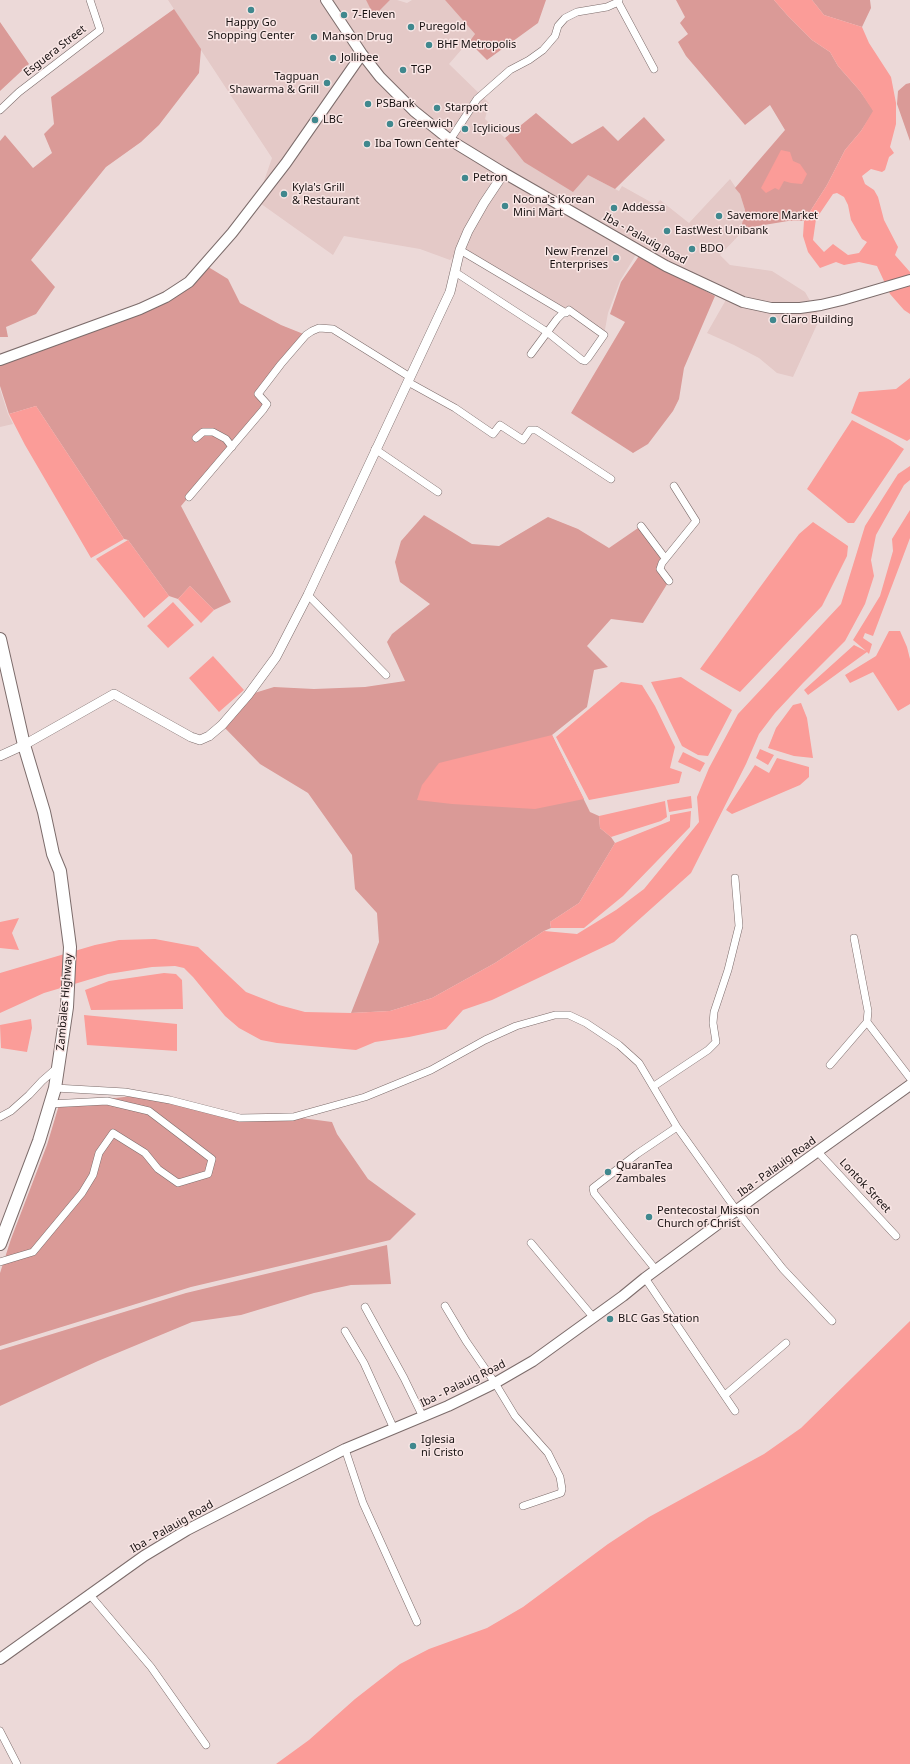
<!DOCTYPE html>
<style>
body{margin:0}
canvas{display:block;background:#ecd9d8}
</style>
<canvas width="910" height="1764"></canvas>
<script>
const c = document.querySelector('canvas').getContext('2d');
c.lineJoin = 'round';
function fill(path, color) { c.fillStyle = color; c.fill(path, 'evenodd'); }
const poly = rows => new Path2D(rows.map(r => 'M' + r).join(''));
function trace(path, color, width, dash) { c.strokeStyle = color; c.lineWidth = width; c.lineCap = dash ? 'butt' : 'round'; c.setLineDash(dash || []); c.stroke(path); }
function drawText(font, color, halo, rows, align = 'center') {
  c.font = font + ' "Noto Sans",sans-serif'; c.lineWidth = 3; c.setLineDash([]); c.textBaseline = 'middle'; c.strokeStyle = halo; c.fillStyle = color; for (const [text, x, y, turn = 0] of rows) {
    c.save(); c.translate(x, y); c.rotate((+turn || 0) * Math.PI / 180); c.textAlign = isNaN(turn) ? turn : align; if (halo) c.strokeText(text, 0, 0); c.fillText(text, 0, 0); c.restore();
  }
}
const built = poly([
 [168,0,366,0,374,15,390,0,397,0,407,3,412,0,445,0,475,34,449,64,489,103,485,119,505,138,524,162,588,175,619,191,622,186,656,205,660,200,689,223,730,179,740,194,745,210,742,224,729,238,741,226,744,230,720,255,730,265,772,271,805,292,820,318,793,377,777,373,759,358,734,345,707,333,727,298,637,253,620,281,608,313,604,335,569,310,460,250,450,260,420,249,344,236,333,255,257,201,272,158],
 [0,389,8,414,13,424,0,427]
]);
const green = poly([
 [366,0,390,0,374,16],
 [445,0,546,0,538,23,487,60,469,42,475,34],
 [676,0,774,0,788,16,812,40,830,52,838,66,860,91,874,111,861,131,845,150,827,185,804,221,788,221,746,228,742,224,745,210,740,194,735,188,785,130,770,105,745,125,686,56,678,42,688,34,680,23,685,17],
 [812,0,870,0,871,8,862,27,824,15],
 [174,9,201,49,199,73,159,125,141,142,106,167,31,260,55,287,36,314,6,327,8,337,0,337,0,141,5,135,33,168,52,153,44,134,54,124,51,97],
 [0,22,29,64,0,91],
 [910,83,910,141,897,104,898,91,906,84],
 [536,113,572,144,603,126,618,141,644,117,665,140,615,189,588,175,573,192,524,162,505,138],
 [639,256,715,296,684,368,679,399,673,411,648,444,633,453,571,413,625,322,610,314,621,282],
 [205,265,228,279,240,303,281,325,306,335,258,394,267,404,181,506,231,602,214,610,190,586,178,599,169,596,128,540,124,539,36,406,9,414,0,386,0,360,166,297],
 [424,515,472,544,499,546,548,517,578,529,609,548,641,526,665,558,660,569,669,581,643,623,611,619,587,646,608,667,594,670,587,707,552,735,590,812,599,816,600,828,611,837,615,843,579,903,550,922,551,928,544,931,495,963,432,998,390,1011,351,1013,379,942,377,913,355,889,352,855,308,793,260,764,222,725,248,695,274,687,314,689,365,687,405,681,387,642,392,634,430,604,400,582,395,562,401,541],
 [132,1096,174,1103,243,1121,294,1117,332,1122,337,1134,368,1179,416,1214,390,1240,191,1287,0,1346,0,1273,11,1239,47,1145,59,1105],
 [387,1245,391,1284,351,1285,314,1293,241,1315,192,1322,98,1361,0,1406,0,1350,186,1293]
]);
const water = poly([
 [774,0,812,0,824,15,862,27,869,43,891,77,896,103,896,124,890,147,894,153,889,157,885,170,882,172,871,169,862,176,865,184,874,190,878,197,884,220,898,247,895,255,910,272,910,314,904,310,890,294,877,266,859,262,844,265,836,262,820,268,808,252,803,236,804,221,827,185,845,150,861,131,873,111,860,91,838,66,830,52,812,40,788,16],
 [837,193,844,197,848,205,851,220,862,239,867,242,859,253,848,255,833,244,824,252,813,240,816,219,833,194],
 [781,150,790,152,793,161,800,164,807,174,802,184,791,183,784,181,779,190,775,188,766,193,761,188],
 [910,378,910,439,907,441,851,413,859,392,896,389],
 [36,406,124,539,91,558,25,445,9,414],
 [852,420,890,440,904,449,854,523,848,523,807,489],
 [910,466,910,480,904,485,876,535,871,560,874,576,865,604,845,641,803,683,775,713,759,734,746,764,691,873,614,942,492,1000,463,1010,446,1029,409,1037,375,1042,356,1050,277,1043,261,1040,239,1028,225,1016,193,977,184,968,175,966,152,967,108,974,44,993,0,1013,0,973,95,945,119,940,155,939,198,947,246,992,279,1005,305,1012,351,1013,390,1011,432,998,495,963,544,931,577,934,616,910,644,889,699,822,697,797,709,768,738,714,841,604,865,526,898,474],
 [910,510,910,538,873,636,865,633,863,638,872,644,869,654,867,652,808,695,804,690,854,645,866,651,853,640,880,596,893,551,892,539],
 [813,522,848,546,847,556,822,606,740,692,700,669,799,534],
 [128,540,169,596,144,618,96,559],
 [190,586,214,610,201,623,178,599],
 [173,602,194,625,168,648,147,626],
 [889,631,900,631,907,647,910,659,910,704,898,711,873,672,850,683,845,675,876,656],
 [213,656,244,690,219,712,189,678],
 [681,677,732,710,708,756,698,755,682,746,651,682],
 [621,682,642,685,655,706,675,747,670,768,682,772,679,783,589,800,556,737],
 [801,703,807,718,813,758,794,756,768,748,776,728,793,705],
 [552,735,584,799,535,809,452,804,417,800,422,785,439,763],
 [760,749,774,755,768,765,756,758],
 [683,752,705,763,700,772,678,762],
 [777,758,809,767,809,777,800,785,732,814,726,810,755,765,769,773],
 [691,796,692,808,669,812,667,800],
 [665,801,667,817,661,821,611,837,600,828,599,816],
 [691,811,690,827,623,896,584,928,551,928,550,922,579,903,615,843,670,821,670,815],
 [19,918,12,933,19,950,0,948,0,922],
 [164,973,176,974,182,980,183,1009,91,1010,85,990,109,981],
 [84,1015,177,1024,177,1051,87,1045],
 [31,1019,32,1028,27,1052,1,1048,0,1025],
 [910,1321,910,1764,276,1764,309,1740,355,1699,400,1664,429,1649,487,1628,523,1607,608,1544,649,1517,764,1454,801,1428]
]);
const minor = poly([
 [618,2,654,69],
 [0,110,19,92,100,30,90,0],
 [450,140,477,99,510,70,529,60,543,50,555,36,558,26,565,18,577,12,607,7,618,2,619,0],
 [455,272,547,332,582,360,585,361,588,358,604,335,569,310,566,313,460,250],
 [531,354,557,319,564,312],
 [408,382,455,408,493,434,500,425,523,440,530,430,536,430,611,479],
 [196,438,203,432,213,432,226,439,232,447],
 [375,449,438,492],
 [189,497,263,410,267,404,258,394,281,364,306,335,312,331,319,328,333,329,410,377],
 [641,526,665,558],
 [669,581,660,569,662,563,696,521,674,486],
 [308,595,386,675],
 [854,938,868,1011,867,1022,910,1078],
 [830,1065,867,1022],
 [654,1086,708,1050,716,1042,713,1023,714,1012,728,970,739,926,735,878],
 [55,1088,125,1092,170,1100,240,1118,293,1117,365,1097,431,1070,485,1040,516,1026,555,1015,569,1015,586,1023,619,1045,639,1063,677,1127,737,1211,783,1269,832,1321],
 [0,1117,11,1111,29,1095,42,1081,58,1067],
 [818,1152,896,1236],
 [531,1243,593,1317],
 [0,1262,33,1252,82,1193,93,1175,99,1153,113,1133,145,1153,158,1169,178,1183,208,1174,212,1159,149,1111,107,1101,49,1104],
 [656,1270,594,1193,593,1188,637,1154,677,1127],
 [645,1278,735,1411],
 [445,1306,466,1341,495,1383,515,1416,548,1453,560,1477,562,1489,561,1493,523,1506],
 [365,1307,404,1378,423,1417],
 [345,1331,364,1363,394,1429],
 [725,1395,786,1343],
 [345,1449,363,1503,417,1622],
 [90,1595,151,1667,206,1745],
 [0,1731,17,1764]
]);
const tertiary = poly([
 [0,756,24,745,114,694,191,737,200,740,209,736,222,725,248,695,276,657,308,595,450,292,460,250,468,231,484,203,504,173]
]);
const secondary = poly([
 [326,0,362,54,380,77,414,111,450,140,504,173,666,266,743,302,771,308,800,308,821,305,842,300,910,280],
 [0,360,140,309,166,297,189,282,232,233,286,163,362,54],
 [0,1659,144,1556,187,1530,345,1449,448,1406,495,1383,533,1361,623,1296,645,1278,768,1187,910,1085]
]);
const primary = poly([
 [0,639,24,745,44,812,53,854,60,871,70,947,67,1007,55,1088,39,1141,0,1244]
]);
const markers = [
 [251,10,4,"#40888e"],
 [344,15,4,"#40888e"],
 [411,27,4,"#40888e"],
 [314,37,4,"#40888e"],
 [429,45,4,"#40888e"],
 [333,58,4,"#40888e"],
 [403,70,4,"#40888e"],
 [327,83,4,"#40888e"],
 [368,104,4,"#40888e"],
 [437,108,4,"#40888e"],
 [315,120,4,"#40888e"],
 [390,124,4,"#40888e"],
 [465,129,4,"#40888e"],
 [367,144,4,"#40888e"],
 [465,178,4,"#40888e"],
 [284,194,4,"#40888e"],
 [505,206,4,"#40888e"],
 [614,208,4,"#40888e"],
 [719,216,4,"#40888e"],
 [667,231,4,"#40888e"],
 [692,249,4,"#40888e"],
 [616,258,4,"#40888e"],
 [773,320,4,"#40888e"],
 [608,1172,4,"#40888e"],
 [649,1217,4,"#40888e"],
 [610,1319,4,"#40888e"],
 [413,1446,4,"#40888e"]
];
const poiNames = [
 ["7-Eleven",352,15],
 ["Happy Go",251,23,"center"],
 ["Shopping Center",251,36,"center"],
 ["Puregold",419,27],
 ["Manson Drug",322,37],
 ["BHF Metropolis",437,45],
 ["Jollibee",341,58],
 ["TGP",411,70],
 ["Tagpuan",319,77,"right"],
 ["Shawarma & Grill",319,90,"right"],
 ["PSBank",376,104],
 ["Starport",445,108],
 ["LBC",323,120],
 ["Greenwich",398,124],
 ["Icylicious",473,129],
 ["Iba Town Center",375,144],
 ["Petron",473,178],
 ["Kyla's Grill",292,188],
 ["& Restaurant",292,201],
 ["Noona's Korean",513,200],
 ["Mini Mart",513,213],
 ["Addessa",622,208],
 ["Savemore Market",727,216],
 ["EastWest Unibank",675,231],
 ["BDO",700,249],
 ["New Frenzel",608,252,"right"],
 ["Enterprises",608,265,"right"],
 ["Claro Building",781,320],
 ["QuaranTea",616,1166],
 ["Zambales",616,1179],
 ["Pentecostal Mission",657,1211],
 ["Church of Christ",657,1224],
 ["BLC Gas Station",618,1319],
 ["Iglesia",421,1440],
 ["ni Cristo",421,1453]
];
const streetNames = [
 ["Esguera Street",55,51,-38],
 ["Iba - Palauig Road",645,239,29],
 ["Zambales Highway",65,1002,-85],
 ["Iba - Palauig Road",777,1167,-36],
 ["Lontok Street",865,1186,47],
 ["Iba - Palauig Road",463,1384,-26],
 ["Iba - Palauig Road",172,1527,-30]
];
fill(built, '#e4c9c7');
fill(green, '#da9a97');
fill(water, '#fb9c98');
trace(minor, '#7c6c6b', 8);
trace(tertiary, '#7c6c6b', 10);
trace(secondary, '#7c6c6b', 12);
trace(primary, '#7c6c6b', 14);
trace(minor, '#fff', 7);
trace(tertiary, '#fff', 9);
trace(secondary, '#fff', 10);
trace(primary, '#fff', 12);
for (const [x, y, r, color] of markers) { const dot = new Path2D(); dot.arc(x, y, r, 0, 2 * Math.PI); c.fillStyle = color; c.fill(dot); trace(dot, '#f9e6e5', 1.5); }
drawText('11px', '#171111', '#f9e6e5', poiNames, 'left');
drawText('11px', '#171111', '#f9e6e5', streetNames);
</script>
